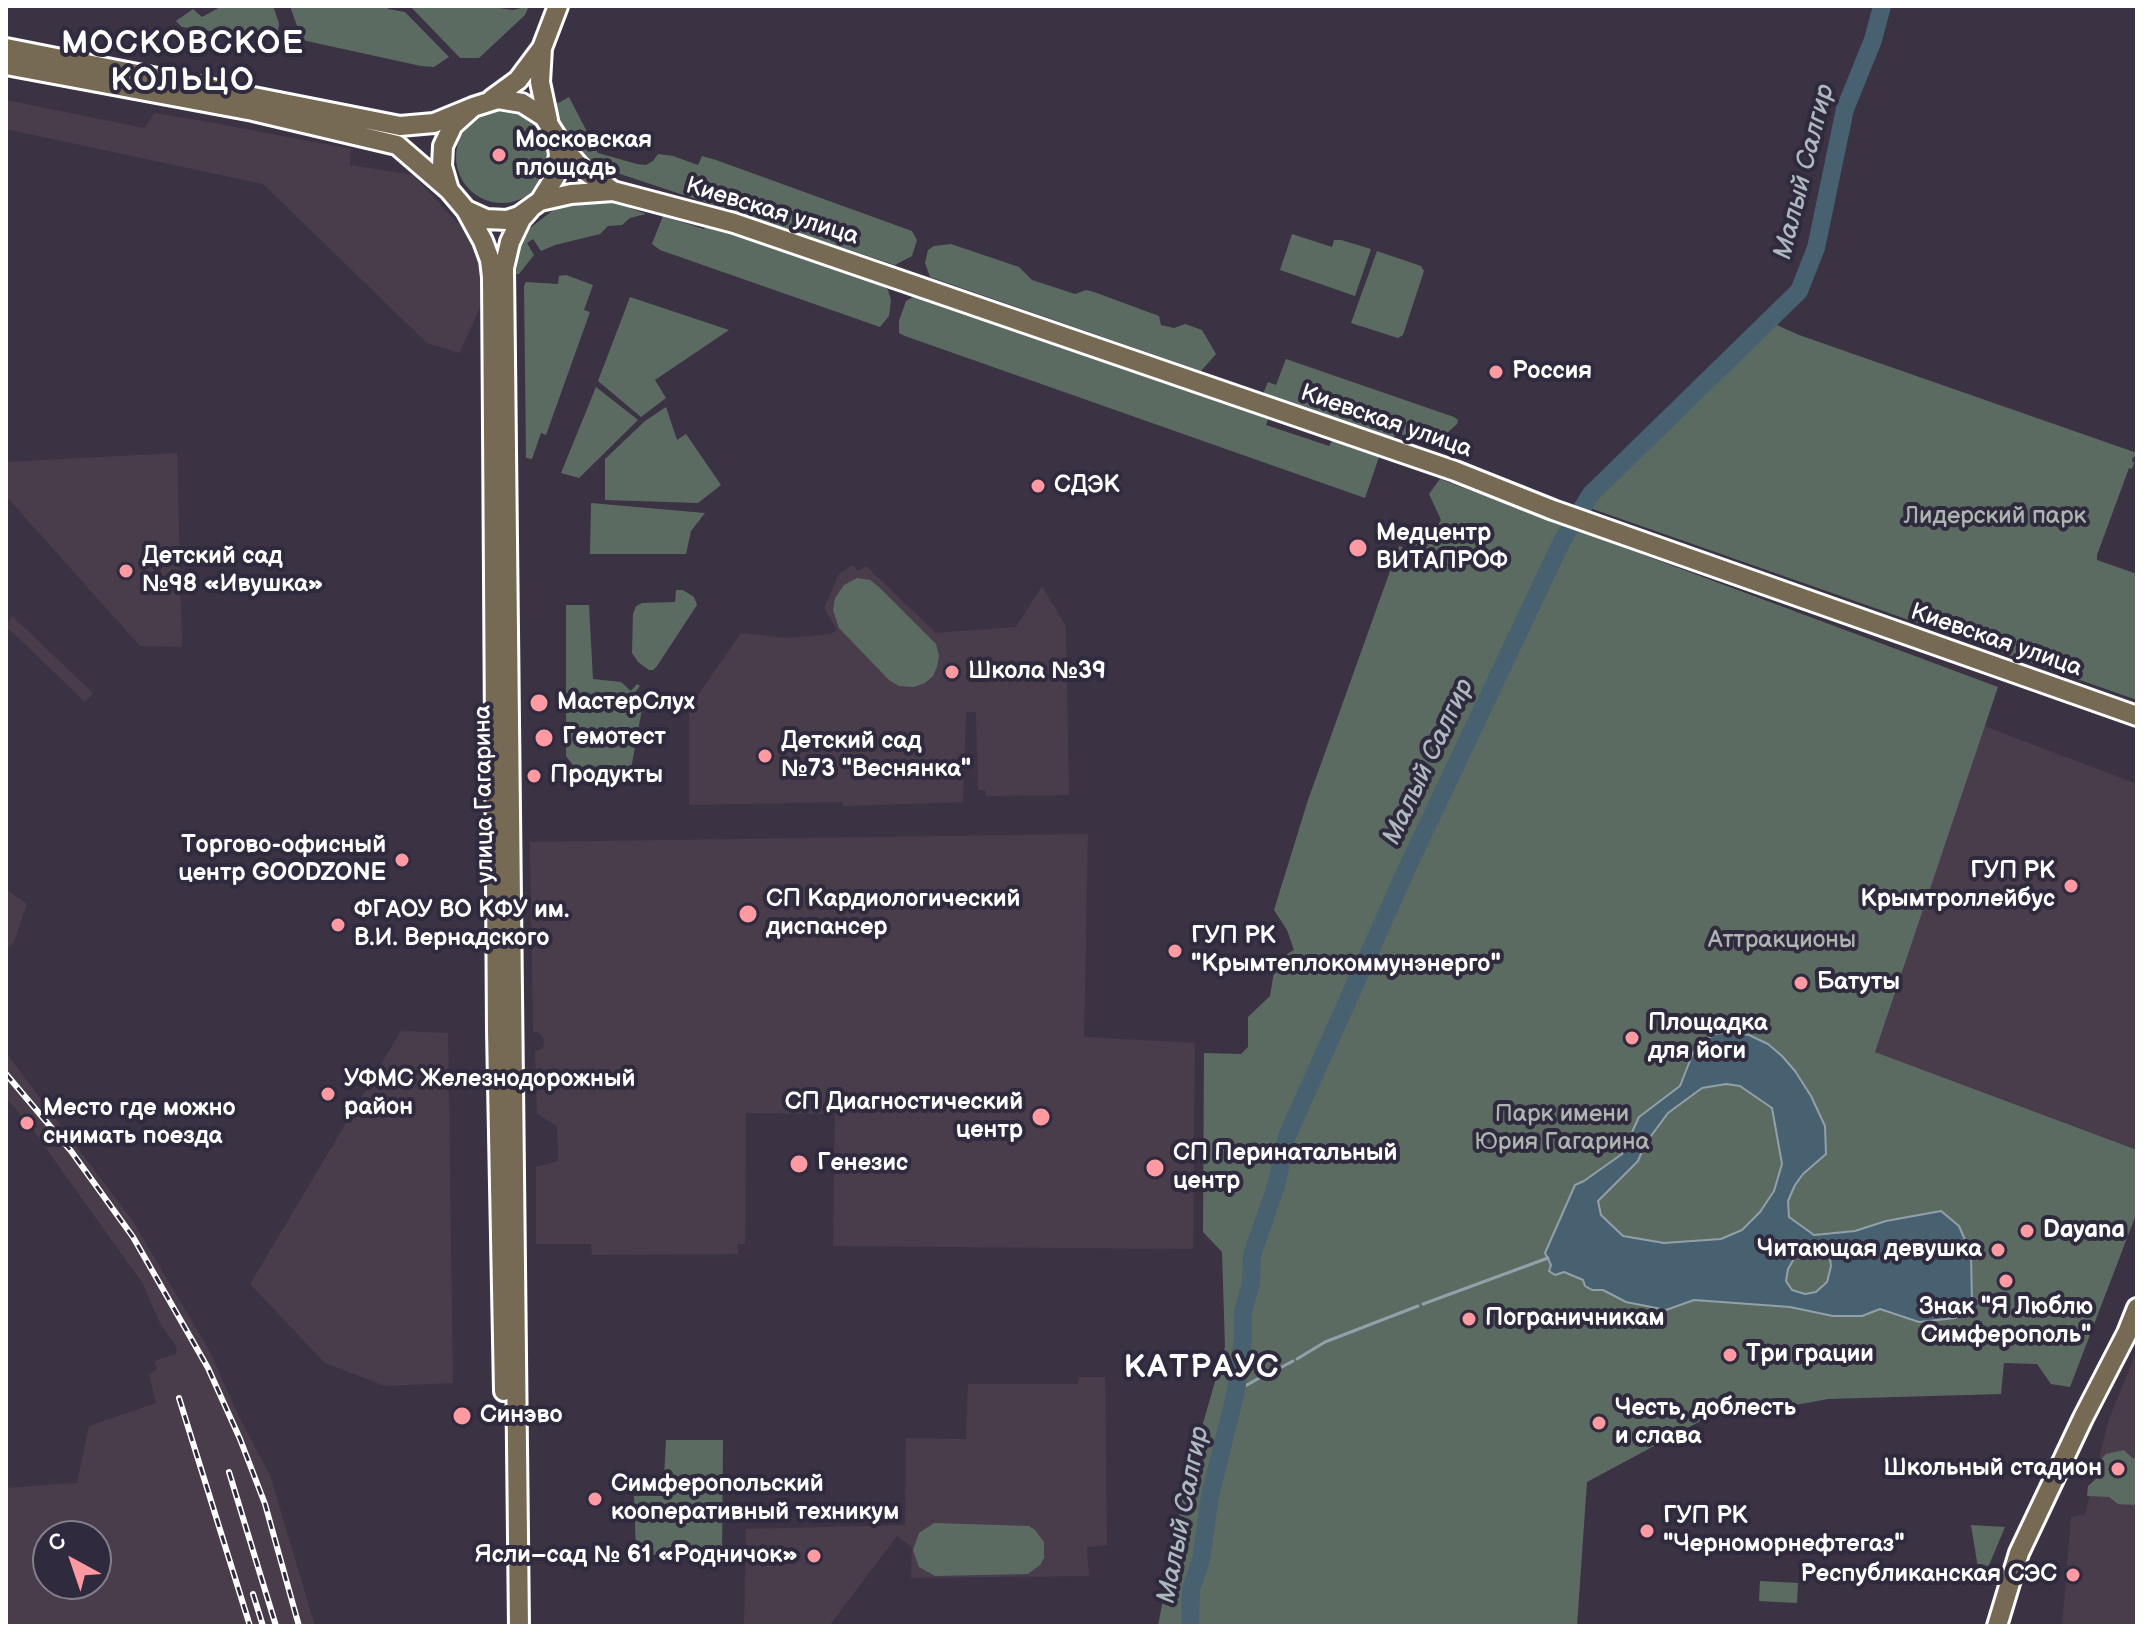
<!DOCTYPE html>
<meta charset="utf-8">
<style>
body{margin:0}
#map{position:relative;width:2143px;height:1632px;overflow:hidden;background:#3b3343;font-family:"Balsamiq Sans",sans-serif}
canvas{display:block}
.frame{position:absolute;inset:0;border:8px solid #fff;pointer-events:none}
.north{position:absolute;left:32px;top:1520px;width:80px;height:80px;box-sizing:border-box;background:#2f2a3d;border:2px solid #827f8b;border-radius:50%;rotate:320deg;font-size:22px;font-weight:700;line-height:32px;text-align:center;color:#fff}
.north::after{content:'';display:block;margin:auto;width:28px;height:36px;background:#ff9aa2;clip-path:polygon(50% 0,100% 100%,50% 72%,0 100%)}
</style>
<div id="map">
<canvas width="2143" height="1632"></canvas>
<div class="frame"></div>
<div class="north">С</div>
</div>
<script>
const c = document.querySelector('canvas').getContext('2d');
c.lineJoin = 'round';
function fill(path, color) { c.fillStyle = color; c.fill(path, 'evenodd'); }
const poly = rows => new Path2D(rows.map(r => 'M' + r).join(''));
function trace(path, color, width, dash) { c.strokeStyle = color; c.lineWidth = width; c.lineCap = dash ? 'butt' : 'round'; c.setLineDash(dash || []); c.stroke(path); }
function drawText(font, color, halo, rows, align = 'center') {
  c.font = font + ' "Balsamiq Sans",sans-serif'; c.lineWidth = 8; c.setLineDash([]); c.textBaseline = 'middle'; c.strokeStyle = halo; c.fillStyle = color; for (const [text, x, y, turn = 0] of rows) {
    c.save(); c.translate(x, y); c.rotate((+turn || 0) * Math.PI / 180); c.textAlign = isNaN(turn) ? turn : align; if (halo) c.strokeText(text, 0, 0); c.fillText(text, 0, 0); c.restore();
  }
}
const built = poly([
 [6,100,144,128,155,113,209,122,351,149,350,165,413,175,477,244,483,264,484,299,459,353,427,343,263,184,6,129],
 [177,453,182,647,140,646,6,496,6,462],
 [853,565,858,571,866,566,936,633,1016,627,1042,586,1066,626,1069,795,986,796,985,790,978,790,976,712,966,712,963,802,843,806,842,802,689,805,689,708,741,633,788,638,831,634,837,630,824,608,839,574],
 [12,616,93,693,85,702,6,626],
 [1984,726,2137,784,2137,1150,1875,1052],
 [1088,834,1084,1037,1195,1043,1193,1249,833,1246,835,1114,746,1113,745,1244,738,1244,738,1254,592,1255,591,1244,536,1244,536,1167,558,1161,557,1126,537,1114,535,1051,543,1048,544,1039,538,1032,533,1032,530,842],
 [6,889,27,904,14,942,6,950],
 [401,1031,448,1033,453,1383,385,1386,325,1363,250,1284],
 [6,1053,132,1220,209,1350,242,1423,270,1475,315,1626,6,1626,6,1488,77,1483,89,1426,156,1403,149,1374,157,1369,154,1361,176,1354,177,1348,160,1323,143,1284,30,1126,6,1097],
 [48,1536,96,1536,96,1584,48,1584],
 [2137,1350,2137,1626,2062,1626,2071,1517,2085,1514,2109,1419],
 [1079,1377,1105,1377,1107,1545,1087,1547,1089,1576,911,1578,912,1547,897,1536,829,1626,744,1626,746,1529,905,1525,906,1438,966,1439,968,1384,1078,1384]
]);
const green = poly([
 [222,6,273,6,279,23,278,32,275,35,218,32,182,27,176,21,193,9,202,17],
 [290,6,388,6,388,9,405,12,449,57,434,67,421,66,302,40],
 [410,6,485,6,513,10,529,6,525,15,479,58,460,58],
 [569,97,598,153,637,164,646,165,653,161,658,154,673,156,698,165,702,156,716,160,912,231,917,240,912,256,895,265,593,165,574,149,551,107],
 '456 157a46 46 0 1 1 92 0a46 46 0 1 1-92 0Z',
 [591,200,615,202,646,214,630,218,622,225,608,226,600,234,555,245,541,251,533,239,527,243,534,255,519,274,516,274,518,249,530,228,557,207],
 [663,216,704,229,708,224,881,283,888,290,891,300,889,316,880,327,660,250,652,244],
 [1292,234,1332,247,1334,240,1341,240,1371,249,1355,296,1280,270],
 [951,244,1019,267,1032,280,1075,294,1086,290,1094,292,1159,316,1161,325,1174,328,1185,324,1202,330,1216,354,1201,371,930,277,925,263,928,250,934,246],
 [1377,251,1421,266,1424,271,1403,335,1398,338,1351,323],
 [566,275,593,285,584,310,590,312,546,435,541,433,532,459,526,458,524,286,526,282,558,284,559,276],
 [630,297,729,330,655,380,666,398,641,417,598,381],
 [913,297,938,303,1268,419,1266,425,1329,446,1332,441,1379,457,1365,498,905,336,899,333,899,321,906,301],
 [1770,322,1799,335,2137,453,2136,457,2133,457,2132,461,2134,463,2132,469,2129,468,2097,555,2097,560,2137,574,2137,700,1587,507,1590,496],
 [1286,359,1454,417,1458,420,1457,424,1445,435,1424,440,1417,441,1401,434,1390,438,1263,394,1268,382,1276,385],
 [596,387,638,420,579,478,561,473],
 [666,407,677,440,686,434,721,485,698,503,605,500,605,459,645,421],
 [1440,479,1998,687,1875,1052,2137,1150,2137,1212,2070,1387,2051,1384,2037,1364,2004,1363,2001,1394,1828,1399,1741,1415,1708,1417,1587,1482,1577,1626,1158,1626,1184,1489,1225,1347,1222,1252,1203,1232,1204,1053,1241,1054,1248,1047,1248,1017,1270,996,1276,960,1294,950,1287,930,1274,910,1308,800,1399,546,1407,549,1434,531,1441,520,1429,494],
 [591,503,705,513,691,531,686,554,590,554],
 [857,578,870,580,879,587,936,644,939,656,937,667,933,676,925,683,914,687,899,686,889,680,839,628,833,610,835,598,844,585],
 [676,590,683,590,694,597,697,605,657,666,653,670,649,670,638,662,632,653,633,614,636,606,642,603,675,602],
 [566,605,589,605,593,679,621,682,631,691,637,684,640,686,631,698,642,709,631,769,585,772,576,769,566,756],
 [666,1440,723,1440,722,1555,638,1555,636,1553,634,1496,663,1496],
 [2124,1450,2132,1458,2137,1459,2137,1505,2118,1504,2109,1497,2087,1496,2088,1486,2097,1478,2100,1460,2106,1454],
 [934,1523,1029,1526,1035,1530,1044,1542,1044,1558,1040,1565,1028,1574,935,1576,919,1567,913,1550,919,1533],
 [1971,1525,2005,1527,1984,1577,1979,1574],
 [1760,1581,1798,1583,1797,1603,1759,1601]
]);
const water = poly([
 [1731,1032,1749,1035,1768,1044,1782,1056,1795,1071,1811,1096,1825,1126,1826,1154,1803,1174,1795,1185,1788,1201,1789,1217,1814,1235,1855,1231,1886,1221,1941,1211,1959,1226,1971,1254,1972,1302,1962,1313,1955,1318,1919,1322,1880,1309,1862,1316,1833,1316,1790,1307,1694,1300,1666,1310,1626,1302,1603,1290,1592,1290,1585,1286,1583,1280,1564,1272,1555,1275,1549,1271,1551,1265,1545,1253,1575,1185,1584,1181,1622,1154,1639,1117,1680,1086,1693,1053,1701,1042,1715,1034,1731,1032],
 [1726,1084,1740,1086,1772,1108,1782,1164,1774,1191,1760,1212,1742,1230,1721,1239,1664,1243,1623,1236,1601,1215,1598,1201,1638,1161,1645,1144,1668,1113,1702,1088,1726,1084],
 [1814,1248,1824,1250,1830,1258,1831,1266,1827,1282,1816,1292,1805,1294,1792,1290,1786,1281,1788,1269,1795,1257,1814,1248]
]);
const stream = poly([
 [1423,1304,1548,1258],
 [1297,1359,1325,1342,1418,1306],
 [1267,1375,1293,1361],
 [1236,1391,1263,1376]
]);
const river = poly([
 [1190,1626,1191,1589,1201,1560,1210,1496,1236,1391,1243,1339,1243,1311,1251,1284,1252,1255,1276,1186,1287,1136,1408,866,1562,541,1591,494,1799,291,1816,248,1845,109,1873,40,1882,6]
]);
const major = poly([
 [6,48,400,126,434,123,473,107],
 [542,48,540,82,548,120],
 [6,65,253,111,397,145,449,190],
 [492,99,518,80,542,48,558,6],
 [498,99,522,103,544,117,556,136,559,155,555,177,540,201,519,216,507,220,486,219,466,210,449,190,442,166,443,146,453,125,473,107,498,99],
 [557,141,582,169,613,191],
 [540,201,571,194,613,191,734,223,1455,471,1553,510,2137,716],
 [466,210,483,241,490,260,492,277,497,1031,504,1391],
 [519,1626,504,268,510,242,521,219,530,209],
 [1997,1626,2019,1553,2083,1418,2127,1333,2137,1308]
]);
const rail = poly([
 [6,1074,71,1151,133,1237,208,1368,240,1439,265,1504,299,1626],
 [179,1398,250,1626],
 [229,1472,276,1626],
 [253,1594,263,1626]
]);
const markers = [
 [499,155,8,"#ff9aa2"],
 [1496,372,8,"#ff9aa2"],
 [1038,486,8,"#ff9aa2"],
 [1358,548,10,"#ff9aa2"],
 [126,571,8,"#ff9aa2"],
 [952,672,8,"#ff9aa2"],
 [539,703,10,"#ff9aa2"],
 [544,738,10,"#ff9aa2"],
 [765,756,8,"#ff9aa2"],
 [534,776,8,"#ff9aa2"],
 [402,860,8,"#ff9aa2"],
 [2071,886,8,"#ff9aa2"],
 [748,914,10,"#ff9aa2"],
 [338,925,8,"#ff9aa2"],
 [1175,951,8,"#ff9aa2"],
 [1801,983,8,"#ff9aa2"],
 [1632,1038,8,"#ff9aa2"],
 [328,1094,8,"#ff9aa2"],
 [1041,1117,10,"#ff9aa2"],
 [27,1123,8,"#ff9aa2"],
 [799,1164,10,"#ff9aa2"],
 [1155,1168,10,"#ff9aa2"],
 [2027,1231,8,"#ff9aa2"],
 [1998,1250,8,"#ff9aa2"],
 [2006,1281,8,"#ff9aa2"],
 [1469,1319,8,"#ff9aa2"],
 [1730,1355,8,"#ff9aa2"],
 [462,1416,10,"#ff9aa2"],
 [1599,1423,8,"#ff9aa2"],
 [2118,1469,8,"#ff9aa2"],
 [595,1499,8,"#ff9aa2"],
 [1647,1531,8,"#ff9aa2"],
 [814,1556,8,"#ff9aa2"],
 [2073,1575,8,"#ff9aa2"]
];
const poiNames = [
 ["Московская",515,141],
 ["площадь",515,169],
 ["Россия",1512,372],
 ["СДЭК",1054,486],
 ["Медцентр",1376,534],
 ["ВИТАПРОФ",1376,562],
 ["Детский сад",142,557],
 ["№98 «Ивушка»",142,585],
 ["Школа №39",968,672],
 ["МастерСлух",557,703],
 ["Гемотест",562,738],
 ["Детский сад",781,742],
 ["№73 \"Веснянка\"",781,770],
 ["Продукты",550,776],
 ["Торгово-офисный",386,846,"right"],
 ["центр GOODZONE",386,874,"right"],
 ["ГУП РК",2055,872,"right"],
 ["Крымтроллейбус",2055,900,"right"],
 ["СП Кардиологический",766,900],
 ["диспансер",766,928],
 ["ФГАОУ ВО КФУ им.",354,911],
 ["В.И. Вернадского",354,939],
 ["ГУП РК",1191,937],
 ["\"Крымтеплокоммунэнерго\"",1191,965],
 ["Батуты",1817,983],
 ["Площадка",1648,1024],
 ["для йоги",1648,1052],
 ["УФМС Железнодорожный",344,1080],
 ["район",344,1108],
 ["СП Диагностический",1023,1103,"right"],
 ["центр",1023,1131,"right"],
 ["Место где можно",43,1109],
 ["снимать поезда",43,1137],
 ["СП Перинатальный",1173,1154],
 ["центр",1173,1182],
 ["Генезис",817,1164],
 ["Dayana",2043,1231],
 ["Читающая девушка",1982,1250,"right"],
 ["Знак \"Я Люблю",2006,1308,"center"],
 ["Симферополь\"",2006,1336,"center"],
 ["Пограничникам",1485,1319],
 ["Три грации",1746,1355],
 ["Честь, доблесть",1615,1409],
 ["и слава",1615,1437],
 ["Синэво",480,1416],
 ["Школьный стадион",2102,1469,"right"],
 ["Симферопольский",611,1485],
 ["кооперативный техникум",611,1513],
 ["ГУП РК",1663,1517],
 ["\"Черноморнефтегаз\"",1663,1545],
 ["Ясли–сад № 61 «Родничок»",798,1556,"right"],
 ["Республиканская СЭС",2057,1575,"right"]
];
const streetNames = [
 ["Киевская улица",772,212,17],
 ["Киевская улица",1386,422,19],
 ["Киевская улица",1996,641,19],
 ["улица Гагарина",485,794,-91]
];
const parkNames = [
 ["Лидерский парк",1995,517],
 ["Аттракционы",1782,941],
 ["Парк имени",1562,1115],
 ["Юрия Гагарина",1562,1143]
];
const waterNames = [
 ["Малый Салгир",1805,172,-76],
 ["Малый Салгир",1429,762,-65],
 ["Малый Салгир",1184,1515,-79]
];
const districtNames = [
 ["МОСКОВСКОЕ",183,45],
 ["КОЛЬЦО",183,82],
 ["КАТРАУС",1202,1369]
];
fill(built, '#4a3d4b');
fill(green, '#5c6b62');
fill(water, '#486170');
trace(water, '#91a0a9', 2);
trace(stream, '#91a0a9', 3);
trace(river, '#486170', 18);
trace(major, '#fff', 24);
trace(major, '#766a54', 18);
trace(rail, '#fff', 6);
trace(rail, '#2f2a3d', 3, [9]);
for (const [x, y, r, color] of markers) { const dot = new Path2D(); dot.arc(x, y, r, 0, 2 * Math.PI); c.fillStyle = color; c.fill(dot); trace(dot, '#2f2a3d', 3); }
drawText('bold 24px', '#fff', '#2f2a3d', poiNames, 'left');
drawText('24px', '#fff', '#2f2a3d', streetNames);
drawText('24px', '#aeb5b0', '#2f2a3d', parkNames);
drawText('italic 26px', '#adb8bf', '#2f2a3d', waterNames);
c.letterSpacing = '2px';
drawText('bold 32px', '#fff', '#2f2a3d', districtNames);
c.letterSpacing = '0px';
</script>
